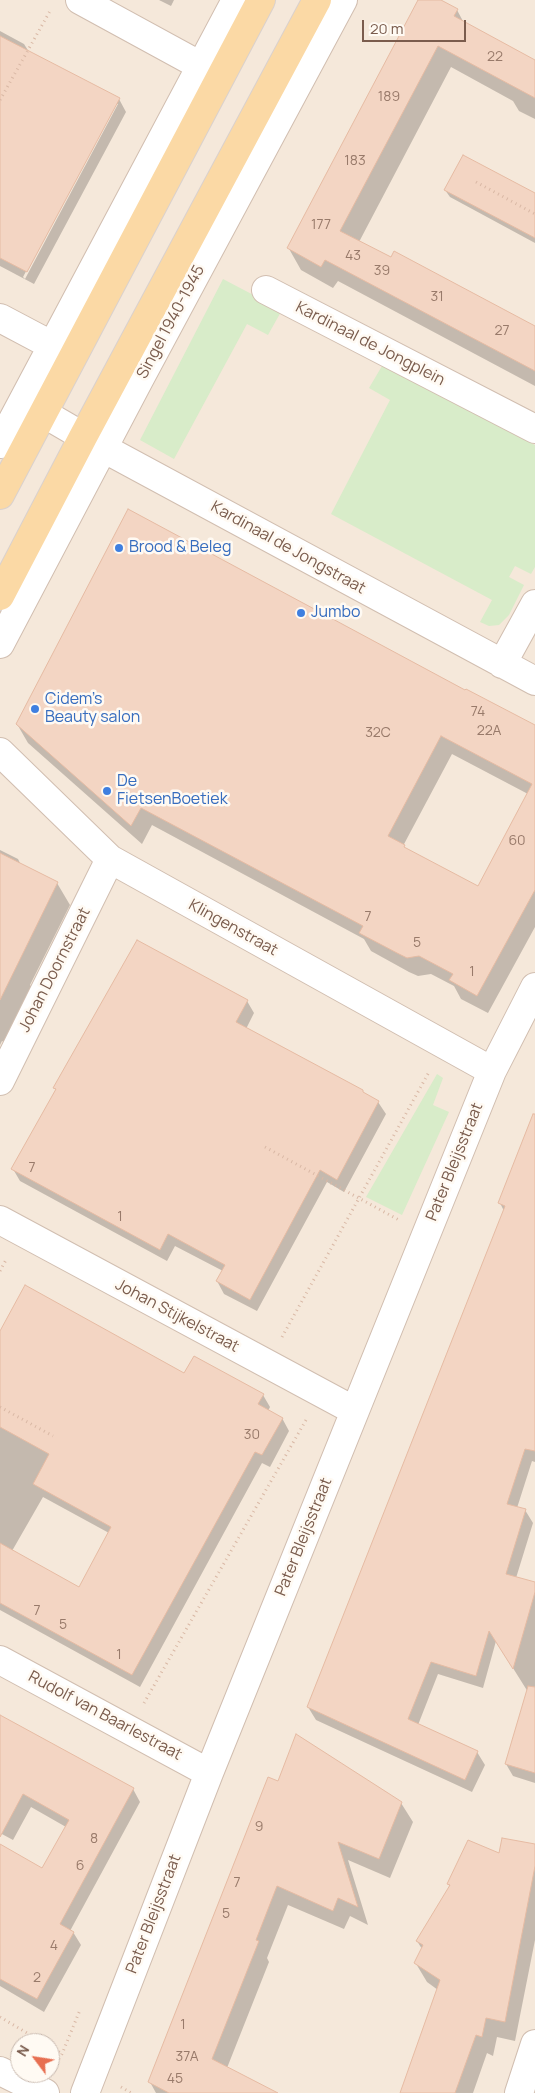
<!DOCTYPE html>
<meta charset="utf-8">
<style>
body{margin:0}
#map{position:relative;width:535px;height:2093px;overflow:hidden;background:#fdf6ec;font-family:Manrope,sans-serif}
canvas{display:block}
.north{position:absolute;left:10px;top:2033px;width:50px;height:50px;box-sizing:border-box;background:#fffaf3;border:1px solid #cabbb1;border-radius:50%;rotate:301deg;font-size:14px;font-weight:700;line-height:20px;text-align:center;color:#7a5c4d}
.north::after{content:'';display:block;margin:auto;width:18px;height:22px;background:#e76f51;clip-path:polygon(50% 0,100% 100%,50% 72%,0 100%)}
.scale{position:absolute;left:362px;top:20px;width:104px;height:22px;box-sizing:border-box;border:2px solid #7a5c4d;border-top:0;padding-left:6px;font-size:15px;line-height:18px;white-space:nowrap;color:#7a5c4d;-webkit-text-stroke:4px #fffaf3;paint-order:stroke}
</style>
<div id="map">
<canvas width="535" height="2093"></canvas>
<div class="north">N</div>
<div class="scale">20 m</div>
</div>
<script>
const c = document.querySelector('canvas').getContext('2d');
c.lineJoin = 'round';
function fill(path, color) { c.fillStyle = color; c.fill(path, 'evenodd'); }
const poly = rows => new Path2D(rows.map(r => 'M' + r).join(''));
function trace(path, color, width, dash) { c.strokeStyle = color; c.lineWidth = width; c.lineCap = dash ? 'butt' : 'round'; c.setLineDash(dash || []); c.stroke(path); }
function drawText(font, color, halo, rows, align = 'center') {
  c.font = font + ' Manrope,sans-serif'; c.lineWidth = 5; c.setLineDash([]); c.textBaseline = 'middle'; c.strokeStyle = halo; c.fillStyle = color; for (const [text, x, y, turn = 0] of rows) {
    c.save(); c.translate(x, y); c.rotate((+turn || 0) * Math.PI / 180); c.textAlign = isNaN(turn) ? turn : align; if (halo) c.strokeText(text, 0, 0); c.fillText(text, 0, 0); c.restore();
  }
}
const residential = poly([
 [0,0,535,0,535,2093,0,2093],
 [20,2043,50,2043,50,2073,20,2073]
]);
const green = poly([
 [223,279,282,310,268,335,247,324,174,459,140,440],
 [382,366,535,445,535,567,531,574,515,566,509,577,524,585,509,615,499,625,489,626,480,622,492,600,331,514,390,400,369,388],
 [437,1074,443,1078,433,1105,449,1112,402,1215,366,1197]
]);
const shadow = poly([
 [159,0,174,0,171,6],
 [419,0,437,0,457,10,464,23,535,61,535,119,519,111,513,101,451,67,359,242,535,327,535,386,338,281,333,288,301,270,288,247],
 [0,31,24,44,29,52,119,99,126,112,34,284,0,266],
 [115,104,118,104,25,279,23,277],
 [445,190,535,194,535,243,450,197],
 [466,692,535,727,535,927,488,1013,461,999,454,986,431,974,418,976,409,972,371,951,364,939,152,825,142,844,28,743,17,724],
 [452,754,528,794,479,888,405,849,403,846],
 [0,850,18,859,21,865,57,883,70,905,30,985,35,993,9,1045,2,1041,0,1045],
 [247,1001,254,1013,246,1029,378,1102,386,1114,344,1192,327,1182,257,1311,224,1294,217,1281,223,1271,175,1246,167,1261,20,1181,13,1169,56,1090,55,1088],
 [535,1133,535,1462,532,1461,517,1508,525,1510,533,1523,516,1578,535,1584,535,1783,513,1776,506,1764,528,1692,496,1641,483,1688,438,1674,418,1725,477,1752,485,1765,472,1792,316,1720,308,1707,504,1211,500,1203],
 [0,1332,185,1374,263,1395,270,1407,268,1411,282,1418,289,1431,270,1467,262,1463,140,1687,0,1610],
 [43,1497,109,1533,79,1589,12,1551],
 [0,1716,133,1789,140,1802,70,1931,73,1932,81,1945,44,2012,0,1986,0,1852,42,1870,66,1827,31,1807,13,1840,0,1833],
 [279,1783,401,1803,413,1822,390,1878,348,1860,368,1925,350,1916,344,1929,288,1905,267,1958,269,1962,227,2068,275,2093,156,2093,150,2082],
 [535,1845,535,1940,515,2041,497,2037,493,2056,487,2053,473,2093,401,2093,438,1990,427,1982,415,1962,422,1949,417,1941,450,1887,448,1884,500,1855]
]);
const building = poly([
 [418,0,441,0,458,9,454,16,535,60,535,98,438,46,340,231,391,257,394,251,535,326,535,371,325,260,321,267,287,248,418,0],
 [0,36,120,98,27,272,0,258,0,36],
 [463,155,535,193,535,238,444,190,463,155],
 [128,509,465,690,466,689,535,725,535,890,477,996,449,980,453,974,419,956,407,958,397,953,359,933,363,926,141,808,131,826,16,724,128,509],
 [441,736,532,784,478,886,404,847,405,845,388,836,441,736],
 [0,853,58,882,0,1000,0,853],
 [137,940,248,1000,236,1022,363,1090,363,1092,379,1101,337,1180,320,1170,250,1300,216,1281,225,1265,168,1234,160,1250,11,1169,56,1089,53,1088,137,940],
 [533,1114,535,1114,535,1451,525,1449,507,1504,526,1509,506,1574,535,1582,535,1592,513,1669,489,1631,476,1676,431,1662,408,1719,478,1751,465,1780,307,1707,505,1206,498,1203,533,1114],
 [25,1285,184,1373,194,1356,264,1394,258,1404,283,1418,262,1455,255,1452,132,1675,0,1603,0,1543,79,1587,111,1527,33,1484,49,1454,0,1427,0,1331,25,1285],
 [528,1686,535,1687,535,1773,505,1764,528,1686],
 [0,1715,134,1788,60,1924,74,1932,37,1999,0,1979,0,1844,42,1868,69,1820,23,1794,0,1837,0,1715],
 [296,1734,402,1802,379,1859,338,1842,358,1907,338,1898,333,1911,277,1886,256,1940,259,1941,212,2059,278,2093,169,2093,148,2082,268,1777,278,1781,296,1734],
 [502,1838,535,1844,535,1866,505,2022,486,2018,482,2037,476,2035,455,2093,400,2093,440,1980,414,1963,423,1945,416,1941,450,1885,447,1884,468,1840,499,1853,502,1838]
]);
const path = poly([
 [0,100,50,11],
 [476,182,535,214],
 [265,1147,399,1220],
 [0,1271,7,1258],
 [282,1337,429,1072],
 [0,1407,53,1436],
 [144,1703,306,1420],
 [0,2017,44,2043],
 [50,2047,63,2054],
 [56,2063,62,2054,80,2010],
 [121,2087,131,2093]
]);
const minor = poly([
 [80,0,201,66],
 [266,290,535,429],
 [0,318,53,346],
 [43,413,103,448,535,681],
 [0,444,236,0],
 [0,644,139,380,343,0],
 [502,664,535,604],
 [0,752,110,859,492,1071],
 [0,1081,110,859],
 [0,1220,355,1411],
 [0,1660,209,1773],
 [0,2071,45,2093],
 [85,2093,209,1773,492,1071,535,987],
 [519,2093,535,2044]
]);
const major = poly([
 [0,495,261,0],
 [0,596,83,437,317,0]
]);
const markers = [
 [119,548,5,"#3f7fe0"],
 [301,613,5,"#3f7fe0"],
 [35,709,5,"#3f7fe0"],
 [107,791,5,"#3f7fe0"]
];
const numberNames = [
 ["22",495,57],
 ["189",389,97],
 ["183",355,161],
 ["177",321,225],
 ["43",353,256],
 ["39",382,271],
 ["31",437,297],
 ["27",502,331],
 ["74",478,712],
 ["22A",489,731],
 ["32C",378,733],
 ["60",517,841],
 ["7",368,917],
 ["5",417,943],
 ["1",472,972],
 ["7",32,1168],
 ["1",120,1217],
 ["30",252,1435],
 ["7",37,1611],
 ["5",63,1625],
 ["1",119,1655],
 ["9",259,1827],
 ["8",94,1839],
 ["6",80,1866],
 ["7",237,1883],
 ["5",226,1914],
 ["4",54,1946],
 ["2",37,1978],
 ["1",183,2025],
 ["37A",187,2057],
 ["45",175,2079]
];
const streetNames = [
 ["Singel 1940-1945",171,322,-62],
 ["Kardinaal de Jongplein",370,344,27],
 ["Kardinaal de Jongstraat",288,548,29],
 ["Klingenstraat",233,928,29],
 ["Johan Doornstraat",55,970,-63],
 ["Pater Bleijsstraat",455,1162,-68],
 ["Johan Stijkelstraat",177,1316,28],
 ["Pater Bleijsstraat",304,1537,-68],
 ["Rudolf van Baarlestraat",105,1716,28],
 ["Pater Bleijsstraat",154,1914,-69]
];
const shopNames = [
 ["Brood & Beleg",129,548],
 ["Jumbo",311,613],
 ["Cidem’s",45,700],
 ["Beauty salon",45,718],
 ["De",117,782],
 ["FietsenBoetiek",117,800]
];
fill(residential, '#f5e8da');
fill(green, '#d8ecc9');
fill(shadow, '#0003');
fill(building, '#f3d5c3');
trace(building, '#e6bba3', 1);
trace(minor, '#d1beb0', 30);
trace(major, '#dad1cd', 30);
trace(path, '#d9b8a5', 3, [1, 4]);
trace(minor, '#fff', 28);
trace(major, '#fbd9a5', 28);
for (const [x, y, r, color] of markers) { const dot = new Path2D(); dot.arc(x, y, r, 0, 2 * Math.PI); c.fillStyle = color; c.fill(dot); trace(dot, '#fffaf3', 2); }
drawText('14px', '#987a6a', null, numberNames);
drawText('16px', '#7a5c4d', '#fffaf3', streetNames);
drawText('16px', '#366cbe', '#fffaf3', shopNames, 'left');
</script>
